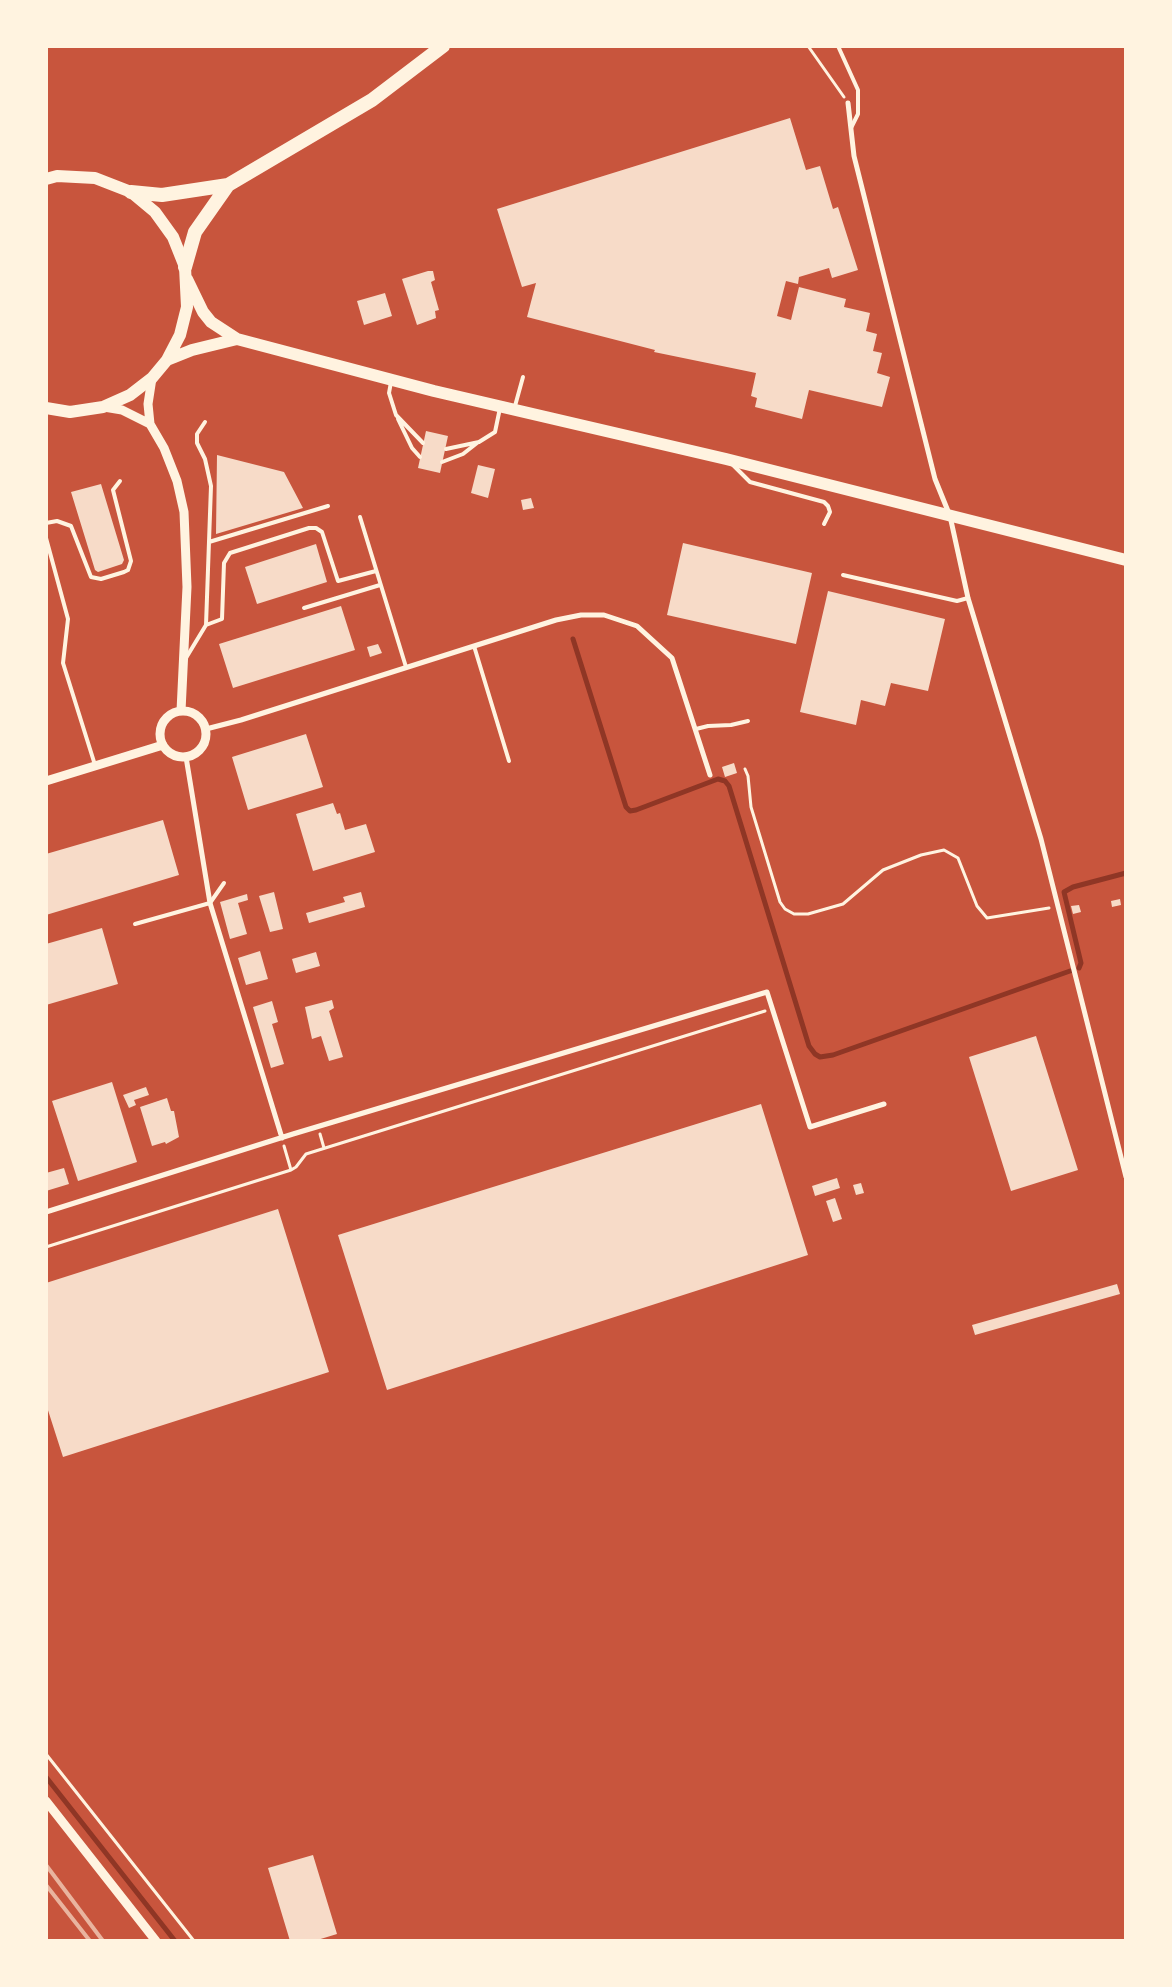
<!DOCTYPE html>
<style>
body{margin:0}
#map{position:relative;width:1172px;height:1987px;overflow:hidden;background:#c8553d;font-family:Helvetica,sans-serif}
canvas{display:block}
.frame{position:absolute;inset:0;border:48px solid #fff3e0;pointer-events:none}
</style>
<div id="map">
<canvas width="1172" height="1987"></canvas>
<div class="frame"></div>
</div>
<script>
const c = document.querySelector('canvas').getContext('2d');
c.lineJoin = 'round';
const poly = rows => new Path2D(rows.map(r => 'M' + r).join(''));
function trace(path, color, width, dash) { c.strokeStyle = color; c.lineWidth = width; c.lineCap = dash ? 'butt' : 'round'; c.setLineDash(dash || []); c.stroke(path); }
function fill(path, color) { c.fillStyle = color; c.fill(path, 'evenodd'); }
const stream = poly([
 [573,639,626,807,630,811,636,810,718,779,725,781,729,786,809,1046,815,1054,820,1057,833,1055,1070,971],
 [1079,968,1081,963,1064,892,1073,887,1126,873],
 [46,1777,175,1941]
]);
const building = poly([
 [790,118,806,170,820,166,833,209,838,207,858,270,832,278,829,268,799,277,798,284,786,281,777,316,791,320,799,287,846,299,844,307,870,313,866,331,877,334,873,351,882,353,877,373,890,377,882,407,809,390,802,419,755,407,757,398,751,396,756,373,654,352,655,350,527,317,536,283,522,287,497,209],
 [428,271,433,271,435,280,431,282,439,310,435,311,436,318,417,325,402,279],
 [385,293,392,316,364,325,357,301],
 [426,431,448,436,440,473,418,468],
 [217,455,284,472,303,508,216,534],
 [478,465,495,469,488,498,471,493],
 [101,484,124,560,122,564,98,572,95,570,71,492],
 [531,498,534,508,523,510,521,500],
 [683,543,812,573,796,644,667,615],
 [316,544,327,582,257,604,245,567],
 [828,591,945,619,928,691,891,683,885,706,861,700,856,725,800,712],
 [341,606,355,650,233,688,219,644],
 [378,644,382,653,370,657,367,647],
 [306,734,323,787,248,810,232,757],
 [734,763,737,773,725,777,722,767],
 [333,803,337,814,340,813,345,830,366,824,375,852,313,871,296,814],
 [163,820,179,875,46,915,46,854],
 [274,892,283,929,270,932,259,896],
 [361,892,365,907,309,923,306,913,345,902,343,897],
 [247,894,248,900,238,903,247,934,230,939,220,902],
 [1120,899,1121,905,1112,907,1111,901],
 [1079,905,1081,912,1073,914,1071,906],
 [102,928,118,984,46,1005,46,944],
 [260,951,268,979,246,985,238,958],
 [316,952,320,966,296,973,292,959],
 [332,1000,334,1008,329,1011,343,1057,329,1061,321,1036,312,1039,305,1007],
 [272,1001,278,1022,272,1024,284,1064,271,1068,253,1007],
 [1036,1036,1078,1170,1011,1191,969,1057],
 [112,1082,137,1162,78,1181,52,1101],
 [146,1087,149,1095,134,1100,136,1105,129,1108,123,1095],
 [167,1098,171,1111,174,1111,179,1137,166,1144,165,1142,152,1146,140,1107],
 [761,1104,808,1255,387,1390,338,1235],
 [64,1168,69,1184,46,1191,46,1173],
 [837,1178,840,1188,815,1196,812,1186],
 [861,1183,864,1193,856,1195,853,1185],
 [835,1198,842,1219,833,1222,826,1201],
 [278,1209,329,1372,63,1457,46,1404,46,1283],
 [1117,1284,1120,1294,975,1335,972,1325],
 [313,1855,337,1934,314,1941,290,1941,268,1868]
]);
const path = poly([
 [808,46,844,97],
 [745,769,748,776,751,807,780,902,785,909,794,914,808,914,843,904,883,870,921,855,944,850,958,858,977,906,987,918,1049,908],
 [320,1134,324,1148],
 [291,1170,296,1167,306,1154,765,1011],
 [46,1247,291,1170,284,1146],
 [46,1754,194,1941]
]);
const service = poly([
 [838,46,858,90,858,114,851,128],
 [391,382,389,393,396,415,423,443],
 [515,406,523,377],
 [398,419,412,448,420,457],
 [446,449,479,442,495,432,500,408],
 [442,462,463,454,477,443],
 [732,464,750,482,824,502,828,506,830,512,824,524],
 [360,517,406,667],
 [46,523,57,521,71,526,91,577,101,579,124,572,128,570,131,561,113,490,120,481],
 [46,538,68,619,63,663,95,765],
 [209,542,328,506],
 [843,575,957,601,968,598],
 [304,608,380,585],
 [206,625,222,619,224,563,230,553,309,528,316,528,322,532,338,581,376,571],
 [474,646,509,761],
 [186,658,206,625,211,486,205,459,197,443,197,434,205,422],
 [696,729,708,726,731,725,748,721],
 [135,924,210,903,224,883]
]);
const minor = poly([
 [848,103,854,156,935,479,950,516,968,598,1041,839,1126,1177],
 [206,729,241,720,556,620,581,615,604,615,637,626,672,658,710,775],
 [186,757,210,903,282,1138],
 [46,1212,293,1134,767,992,810,1127,884,1104]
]);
const tertiary = poly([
 [152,378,148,404,150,424,164,448,177,481,184,512,187,587,181,711],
 [104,407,122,410,150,424],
 '160 734a23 23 0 1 1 46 0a23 23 0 1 1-46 0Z',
 [46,781,163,745],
 [46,1801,156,1941]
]);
const primary = poly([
 [46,179,57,176,95,178,131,192,155,212,173,237,185,267,187,307,180,335,167,360,152,378,130,395,103,407,70,412,46,408],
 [187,279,203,312,211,322,237,339,434,391,726,459,1126,560],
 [167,360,192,350,237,339]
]);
const trunk = poly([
 [131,192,162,195,228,185],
 [185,267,195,232,228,185,372,100,443,46]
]);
const rail = poly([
 [46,1865,103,1941],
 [46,1885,90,1941]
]);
trace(stream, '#8f3625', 5);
fill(building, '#f7dbc8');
trace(path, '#fff3e0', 3);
trace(service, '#fff3e0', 4);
trace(minor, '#fff3e0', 5);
trace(tertiary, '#fff3e0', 9);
trace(primary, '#fff3e0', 12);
trace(trunk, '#fff3e0', 14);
trace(rail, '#e9b49f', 4);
</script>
